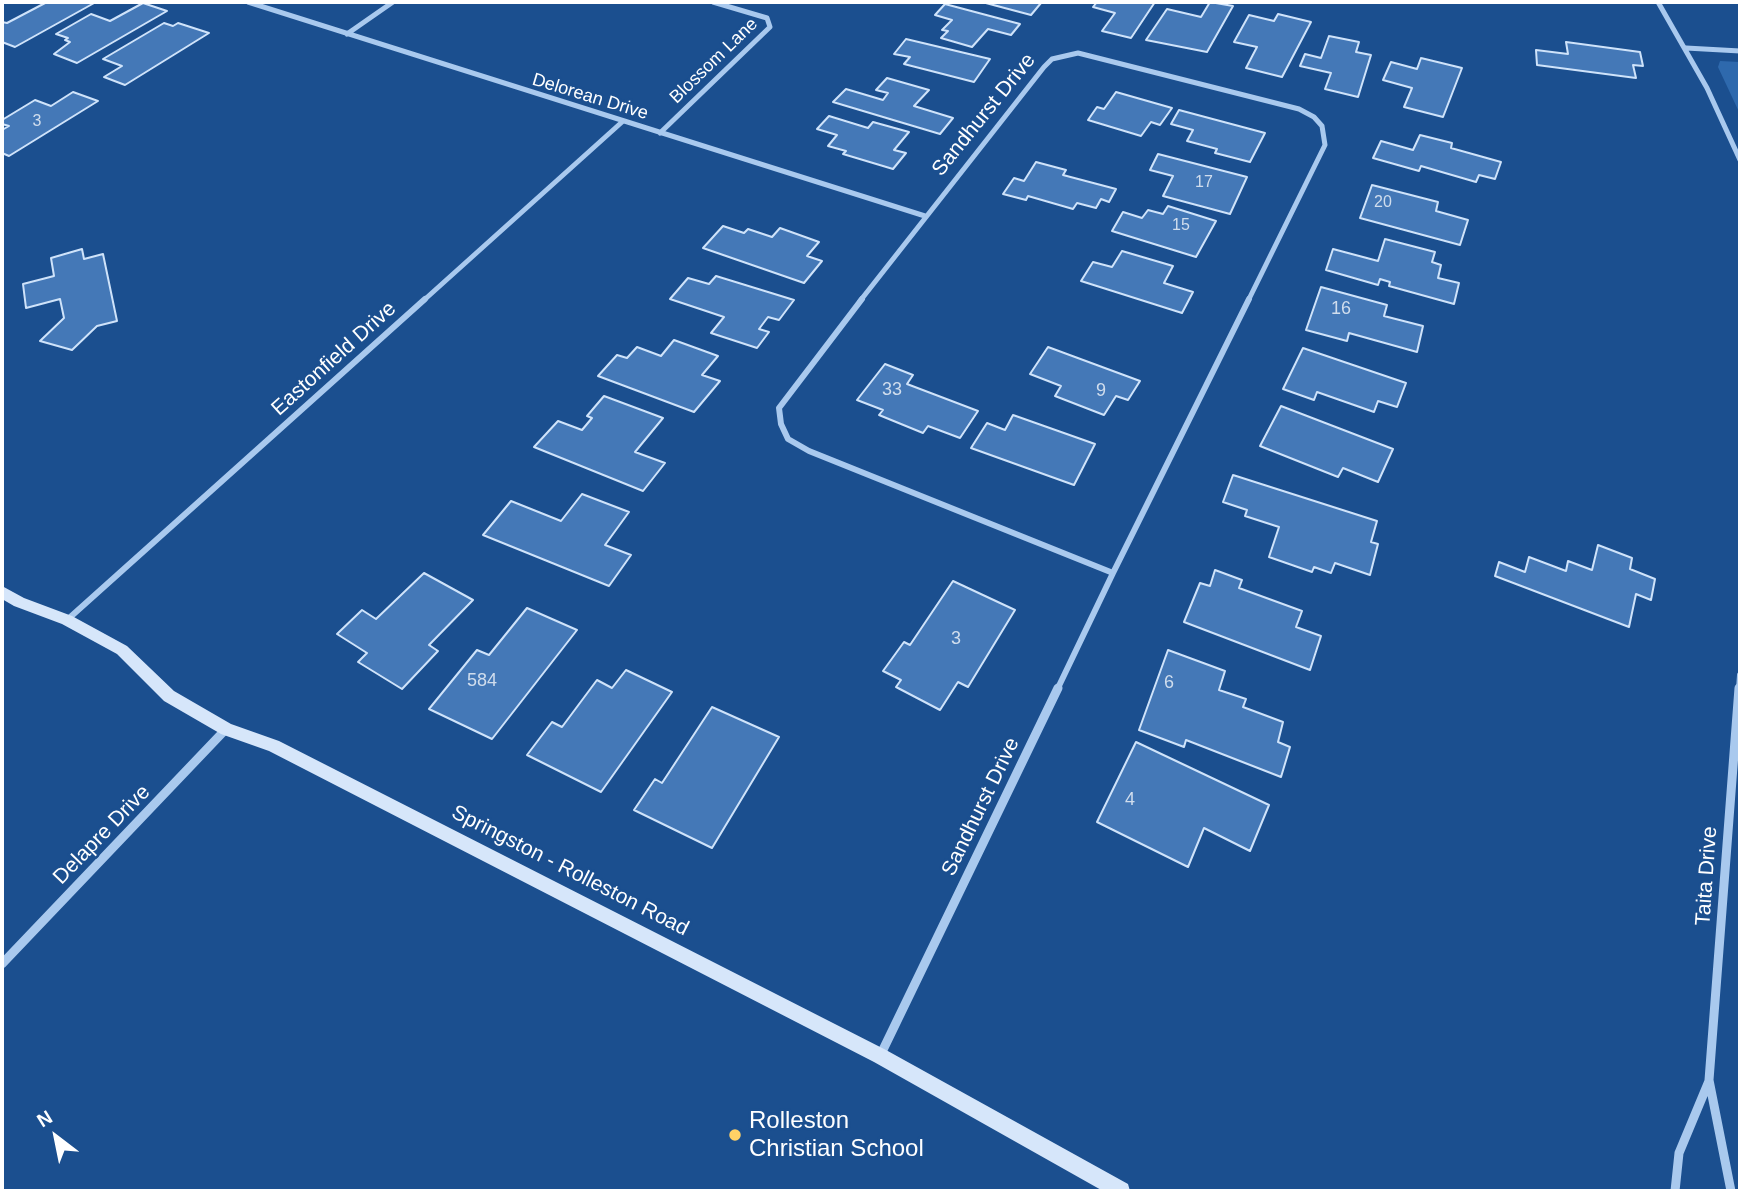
<!DOCTYPE html>
<style>
body{margin:0}
#map{position:relative;width:1742px;height:1193px;overflow:hidden;background:#1b4f8f;font-family:Helvetica,sans-serif}
canvas{display:block}
.frame{position:absolute;inset:0;border:4px solid #fff;pointer-events:none}
.north{position:absolute;left:21px;top:1102px;width:70px;height:70px;-webkit-text-stroke:5px #1b4f8f;paint-order:stroke;rotate:328deg;font-size:19px;font-weight:700;line-height:28px;text-align:center;color:#fff}
.north::after{content:'';display:block;margin:auto;width:24px;height:32px;background:#fff;clip-path:polygon(50% 0,100% 100%,50% 72%,0 100%)}
</style>
<div id="map">
<canvas width="1742" height="1193"></canvas>
<div class="frame"></div>
<div class="north">N</div>
</div>
<script>
const c = document.querySelector('canvas').getContext('2d');
c.lineJoin = 'round';
function fill(path, color) { c.fillStyle = color; c.fill(path, 'evenodd'); }
const poly = rows => new Path2D(rows.map(r => 'M' + r).join(''));
function trace(path, color, width, dash) { c.strokeStyle = color; c.lineWidth = width; c.lineCap = dash ? 'butt' : 'round'; c.setLineDash(dash || []); c.stroke(path); }
function drawText(font, color, halo, rows, align = 'center') {
  c.font = font + ' Helvetica,sans-serif'; c.lineWidth = 5; c.setLineDash([]); c.textBaseline = 'middle'; c.strokeStyle = halo; c.fillStyle = color; for (const [text, x, y, turn = 0] of rows) {
    c.save(); c.translate(x, y); c.rotate((+turn || 0) * Math.PI / 180); c.textAlign = isNaN(turn) ? turn : align; if (halo) c.strokeText(text, 0, 0); c.fillText(text, 0, 0); c.restore();
  }
}
const green = poly([
 [1720,61,1740,62,1740,114,1718,67]
]);
const building = poly([
 [47,2,96,2,15,47,2,42,2,22,7,23,47,2],
 [982,2,1038,2,1041,3,1031,15,982,2],
 [1097,2,1155,2,1131,38,1102,31,1115,13,1093,7,1097,2],
 [1210,2,1233,6,1207,52,1146,40,1167,9,1201,17,1210,2],
 [143,3,167,11,77,63,54,54,70,42,65,40,68,38,56,34,91,14,110,21,143,3],
 [945,4,1020,24,1011,35,988,29,972,47,941,38,948,31,942,30,952,20,935,15,945,4],
 [1278,14,1311,22,1282,77,1246,68,1257,47,1234,42,1249,15,1274,21,1278,14],
 [164,23,173,26,178,23,209,33,125,85,104,77,122,66,103,59,164,23],
 [1329,36,1359,42,1356,52,1371,55,1358,97,1325,89,1331,73,1300,66,1305,54,1321,58,1329,36],
 [906,39,990,59,974,82,904,64,910,57,894,54,906,39],
 [1566,42,1640,52,1643,66,1633,65,1636,78,1537,65,1536,50,1568,54,1566,42],
 [1421,58,1462,68,1443,117,1404,107,1412,88,1383,80,1391,62,1417,69,1421,58],
 [887,78,929,90,914,106,953,118,940,134,833,102,846,89,883,100,888,93,876,90,887,78],
 [73,92,98,101,9,156,2,153,2,130,9,126,2,124,2,120,35,100,51,106,73,92],
 [1116,92,1172,108,1160,125,1151,122,1141,136,1088,120,1097,107,1104,109,1116,92],
 [1179,110,1265,133,1250,162,1215,153,1217,149,1187,141,1193,130,1171,124,1179,110],
 [829,116,868,128,873,122,909,132,894,150,906,153,893,169,843,154,846,151,828,146,837,135,817,129,829,116],
 [1420,135,1452,143,1451,148,1501,162,1495,179,1479,175,1476,182,1421,166,1419,171,1373,158,1381,141,1413,150,1420,135],
 [1158,154,1247,177,1230,214,1163,196,1173,176,1150,170,1158,154],
 [1036,162,1066,170,1063,175,1116,189,1109,202,1101,199,1096,208,1077,203,1073,209,1028,196,1026,200,1003,194,1014,178,1024,181,1036,162],
 [1372,185,1438,202,1436,211,1468,220,1460,245,1360,218,1372,185],
 [1168,206,1216,221,1196,257,1112,231,1123,212,1142,218,1148,210,1163,214,1168,206],
 [723,226,744,233,748,229,772,237,780,228,819,242,807,256,822,261,804,283,703,248,723,226],
 [1385,239,1435,252,1432,262,1441,265,1438,278,1459,283,1454,304,1389,286,1390,282,1380,279,1378,285,1326,270,1333,249,1378,261,1385,239],
 [82,249,84,259,103,254,117,321,97,326,72,350,40,341,64,318,60,299,26,308,23,284,54,276,51,258,82,249],
 [1122,251,1173,266,1164,283,1193,292,1182,313,1081,281,1093,262,1112,267,1122,251],
 [716,276,794,300,779,320,768,317,759,329,769,332,757,348,711,333,724,317,670,299,688,278,709,284,716,276],
 [1321,287,1387,305,1384,316,1423,326,1417,352,1349,333,1347,341,1306,330,1321,287],
 [674,340,718,356,702,375,720,381,694,412,598,376,617,355,627,358,637,347,661,356,674,340],
 [1048,347,1140,381,1128,400,1116,396,1104,415,1055,396,1061,386,1030,374,1048,347],
 [1303,348,1406,383,1397,407,1378,401,1374,412,1317,392,1314,400,1283,389,1303,348],
 [885,364,913,375,907,384,978,411,960,438,928,426,923,433,879,415,883,410,857,400,885,364],
 [604,396,663,418,635,452,665,463,643,491,534,447,558,421,582,430,592,418,587,416,604,396],
 [1281,406,1393,449,1378,482,1343,468,1338,477,1260,446,1281,406],
 [1013,415,1095,444,1074,485,971,448,987,423,1005,430,1013,415],
 [1233,475,1377,521,1371,542,1378,544,1370,575,1335,563,1331,573,1314,567,1312,572,1269,557,1279,527,1245,516,1247,510,1223,502,1233,475],
 [582,494,629,512,605,545,631,555,609,586,483,535,511,501,561,521,582,494],
 [1598,545,1632,558,1630,569,1655,579,1651,600,1636,594,1629,627,1495,576,1499,562,1525,572,1529,557,1566,571,1568,561,1592,570,1598,545],
 [1215,570,1242,580,1239,588,1302,611,1296,627,1321,636,1310,670,1184,622,1200,583,1210,586,1215,570],
 [424,573,473,600,429,645,438,651,402,689,358,662,367,653,337,634,362,610,376,619,424,573],
 [953,581,1015,610,968,687,958,682,940,710,896,687,901,680,883,671,904,642,910,645,953,581],
 [527,608,577,630,492,739,429,709,477,650,489,655,527,608],
 [1168,650,1225,671,1219,690,1246,699,1243,707,1283,722,1278,742,1290,747,1281,777,1186,740,1184,747,1139,730,1168,650],
 [626,670,672,692,601,792,527,755,552,722,562,727,597,680,612,688,626,670],
 [712,707,779,737,712,848,634,810,655,779,662,783,712,707],
 [1136,742,1269,805,1250,851,1204,828,1188,867,1097,822,1136,742]
]);
const streetFar2 = poly([
 [248,2,925,216],
 [1658,2,1707,88,1740,160],
 [347,34,393,2],
 [1686,48,1740,51],
 [660,133,770,27,767,18,713,2],
 [423,301,622,122],
 [860,301,1044,67,1052,59,1078,53,1299,109,1314,117,1322,126,1325,145,1248,301]
]);
const streetFar1 = poly([
 [862,299,779,408,781,424,788,439,809,451,1113,573],
 [1113,573,1249,299],
 [67,620,425,299],
 [1057,690,1113,573],
 [1739,690,1740,675]
]);
const street = poly([
 [2,964,226,729],
 [880,1056,1058,688],
 [1675,1191,1679,1153,1709,1081],
 [1731,1191,1709,1080,1739,688]
]);
const secondary = poly([
 [2,586,24,598,72,616,127,646,174,691,231,724,279,741,886,1050,1128,1184,1130,1191,1103,1191,874,1062,269,751,221,734,164,701,117,654,62,624,14,606,2,599,2,586]
]);
const markers = [
 [735,1135,7,"#ffd166"]
];
const farNumbernames = [
 ["3",37,122],
 ["17",1204,183],
 ["20",1383,203],
 ["15",1181,226]
];
const farStreetnames = [
 ["Blossom Lane",714,61,-44],
 ["Delorean Drive",590,97,17]
];
const numberNames = [
 ["16",1341,309],
 ["33",892,390],
 ["9",1101,391],
 ["3",956,639],
 ["584",482,681],
 ["6",1169,683],
 ["4",1130,800]
];
const streetNames = [
 ["Sandhurst Drive",984,115,-51],
 ["Eastonfield Drive",334,359,-42],
 ["Sandhurst Drive",981,807,-64],
 ["Delapre Drive",102,835,-46],
 ["Springston - Rolleston Road",570,871,27],
 ["Taita Drive",1707,876,-86]
];
const nearPoinames = [
 ["Rolleston",749,1121],
 ["Christian School",749,1149]
];
fill(green, '#2e69ad');
fill(building, '#4478b7');
trace(building, '#cfe3fa', 2);
trace(streetFar2, '#a9c9ee', 5);
trace(streetFar1, '#a9c9ee', 6);
trace(street, '#a9c9ee', 9);
fill(secondary, '#d6e6fa');
for (const [x, y, r, color] of markers) { const dot = new Path2D(); dot.arc(x, y, r, 0, 2 * Math.PI); c.fillStyle = color; c.fill(dot); trace(dot, '#1b4f8f', 2.5); }
drawText('16px', '#d0dded', null, farNumbernames);
drawText('18px', '#fff', '#1b4f8f', farStreetnames);
drawText('18px', '#d0dded', null, numberNames);
drawText('21px', '#fff', '#1b4f8f', streetNames);
drawText('24px', '#fff', '#1b4f8f', nearPoinames, 'left');
</script>
